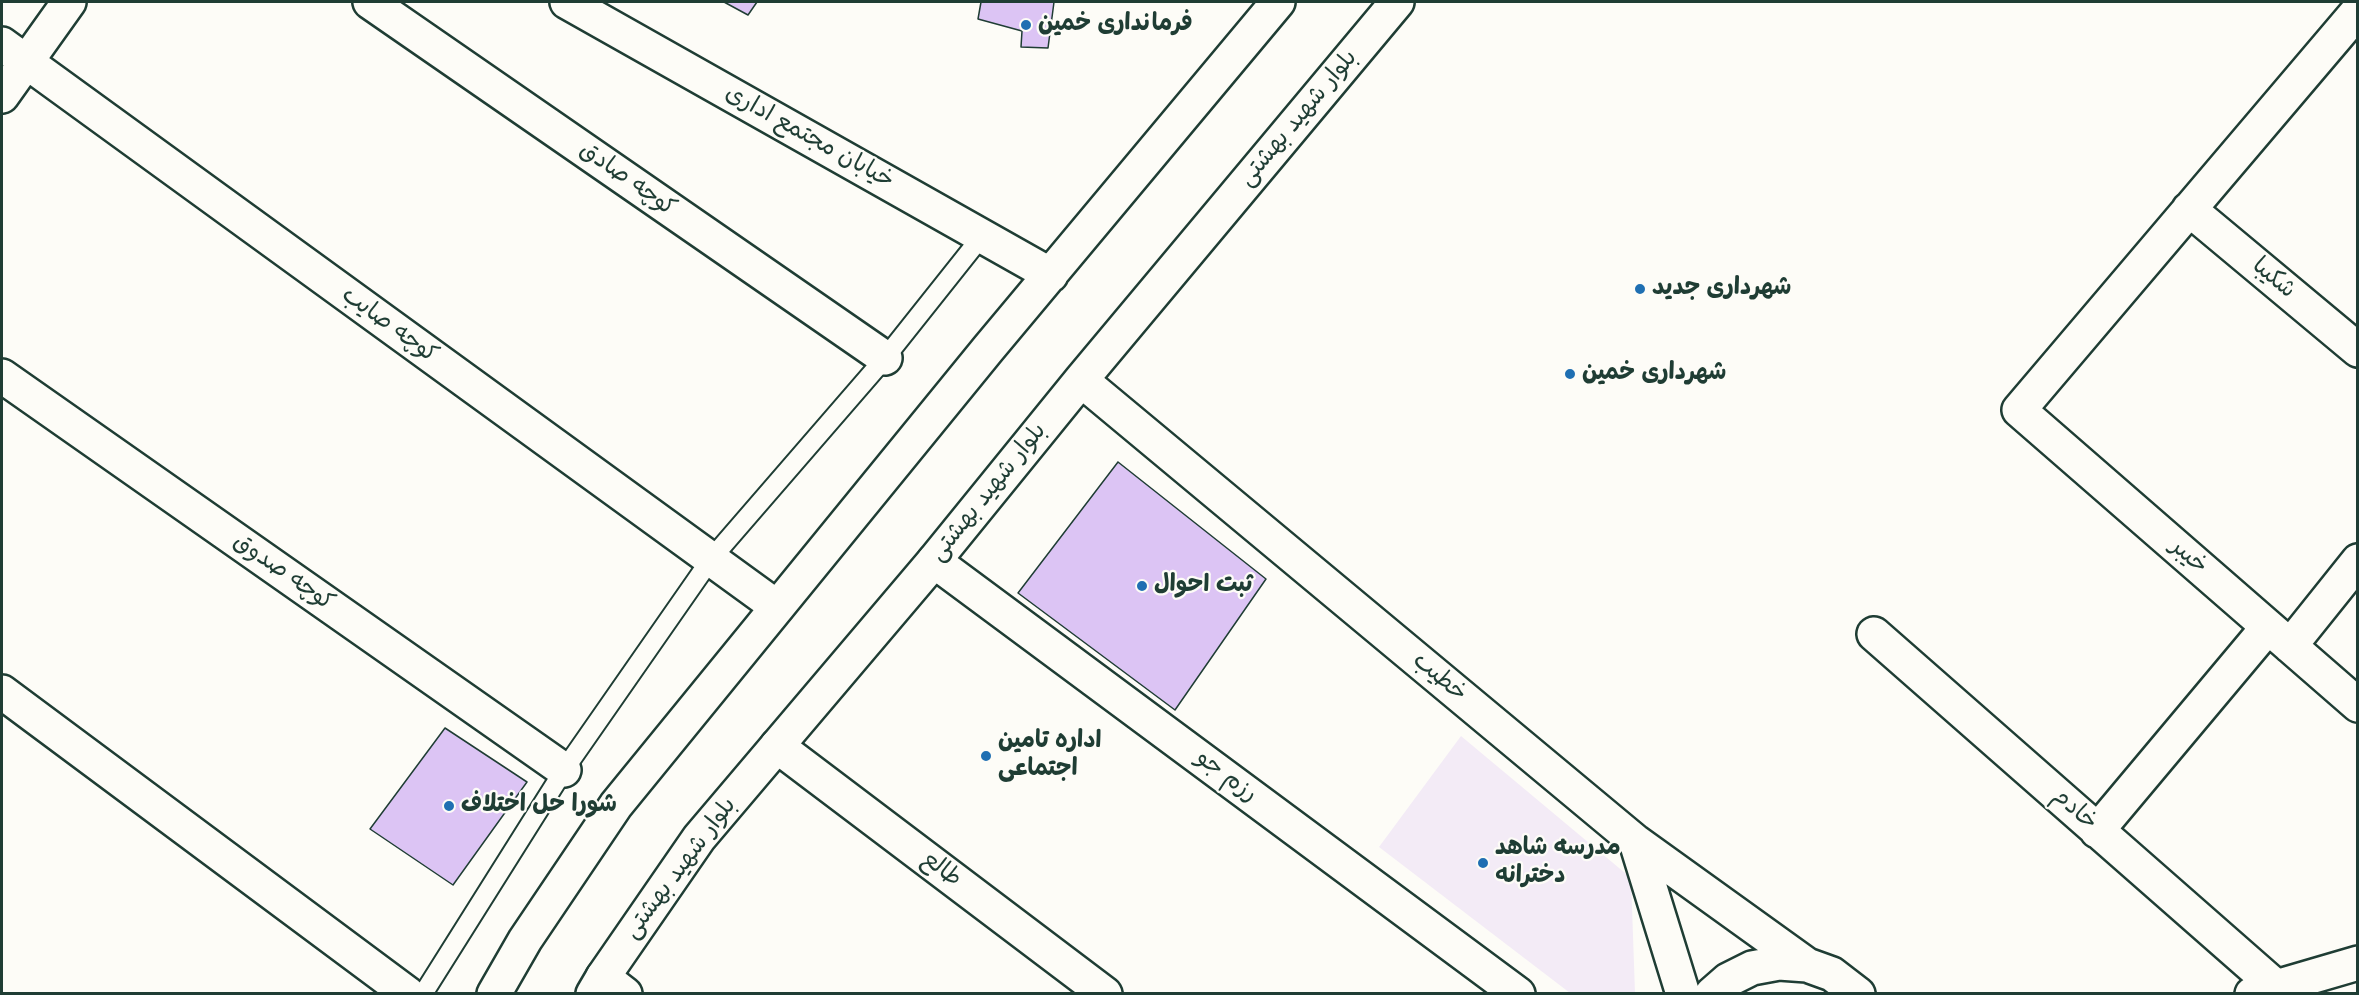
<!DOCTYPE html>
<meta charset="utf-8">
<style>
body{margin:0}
#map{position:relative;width:2359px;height:995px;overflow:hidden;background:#fdfcf7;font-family:Mynerve,sans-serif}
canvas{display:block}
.frame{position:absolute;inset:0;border:3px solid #1f3d34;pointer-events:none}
</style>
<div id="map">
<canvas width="2359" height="995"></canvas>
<div class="frame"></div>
</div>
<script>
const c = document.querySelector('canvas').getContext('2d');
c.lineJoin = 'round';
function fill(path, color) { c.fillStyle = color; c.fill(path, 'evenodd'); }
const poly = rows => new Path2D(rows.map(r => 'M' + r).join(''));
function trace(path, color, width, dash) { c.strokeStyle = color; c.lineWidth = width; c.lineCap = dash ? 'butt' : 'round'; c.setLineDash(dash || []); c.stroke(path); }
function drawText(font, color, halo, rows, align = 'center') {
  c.font = font + ' Mynerve,"Playpen Sans Arabic",sans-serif'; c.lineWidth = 4.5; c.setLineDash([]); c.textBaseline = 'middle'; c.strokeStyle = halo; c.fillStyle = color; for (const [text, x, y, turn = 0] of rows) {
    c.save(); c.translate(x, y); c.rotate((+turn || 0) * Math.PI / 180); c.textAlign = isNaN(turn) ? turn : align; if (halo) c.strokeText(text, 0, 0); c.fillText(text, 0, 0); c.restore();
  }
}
const built = poly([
 [1461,736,1631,878,1635,993,1570,993,1379,847]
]);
const building = poly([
 [724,2,757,2,748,15,724,2],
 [981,2,1054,2,1048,48,1021,47,1022,31,978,19,981,2],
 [1118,462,1266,579,1175,710,1018,593,1118,462],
 [445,728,527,782,453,885,370,829,445,728]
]);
const lane = poly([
 [423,994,564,770,711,559,885,358,982,236]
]);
const street = poly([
 [370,2,885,358],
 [2358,11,2019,410,2358,705],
 [2,44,777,607],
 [2,96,69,2],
 [2189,209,2358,350],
 [2,376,564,770],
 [934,561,1518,994],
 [1874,634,2275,986],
 [2290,646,2358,561],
 [2,692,408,994],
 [777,746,1105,994],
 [2097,831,2268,627],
 [603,977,625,994]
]);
const secondary = poly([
 [567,2,1051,275],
 [1081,380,1636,842,1807,965],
 [1636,842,1683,994],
 [494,994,525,940,616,805,988,349,1278,2],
 [593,994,603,977,699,838,934,561,1081,380,1397,2],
 [1712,994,1728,980,1752,968,1779,963,1807,965,1832,974,1858,994],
 [2252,994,2358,963]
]);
const markers = [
 [1026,25,6,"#1f6fb2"],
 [1640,289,6,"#1f6fb2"],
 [1570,374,6,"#1f6fb2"],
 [1142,586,6,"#1f6fb2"],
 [986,756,6,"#1f6fb2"],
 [449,806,6,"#1f6fb2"],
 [1483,863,6,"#1f6fb2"]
];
const poiNames = [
 ["فرمانداری خمین",1038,25],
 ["شهرداری جدید",1652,289],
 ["شهرداری خمین",1582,374],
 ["ثبت احوال",1154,586],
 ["اداره تامین",998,742],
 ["اجتماعی",998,770],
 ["شورا حل اختلاف",461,806],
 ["مدرسه شاهد",1495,849],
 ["دخترانه",1495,877]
];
const streetNames = [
 ["بلوار شهید بهشتی",1299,119,-50],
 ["خیابان مجتمع اداری",809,138,29],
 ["کوچه صادق",627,180,35],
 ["شکیبا",2273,279,40],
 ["کوچه صایب",389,326,36],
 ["بلوار شهید بهشتی",989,493,-51],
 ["خیبر",2188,557,41],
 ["کوچه صدوق",283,573,35],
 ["خطیب",1439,678,40],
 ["رزم جو",1226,777,37],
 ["خادم",2074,810,41],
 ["بلوار شهید بهشتی",681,869,-53],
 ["طالع",941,870,37]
];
fill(built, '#f3ebf6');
fill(building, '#dcc4f4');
trace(building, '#1f3d34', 1.5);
trace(lane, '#1f3d34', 22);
trace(street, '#1f3d34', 38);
trace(secondary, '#1f3d34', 38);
trace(lane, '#fdfcf7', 18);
trace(street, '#fdfcf7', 33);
trace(secondary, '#fdfcf7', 33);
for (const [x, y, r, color] of markers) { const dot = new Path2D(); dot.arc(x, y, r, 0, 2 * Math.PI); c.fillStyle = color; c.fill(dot); trace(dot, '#fdfcf7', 2); }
drawText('bold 24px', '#1f3d34', '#fdfcf7', poiNames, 'left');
drawText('24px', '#1f3d34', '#fdfcf7', streetNames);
</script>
